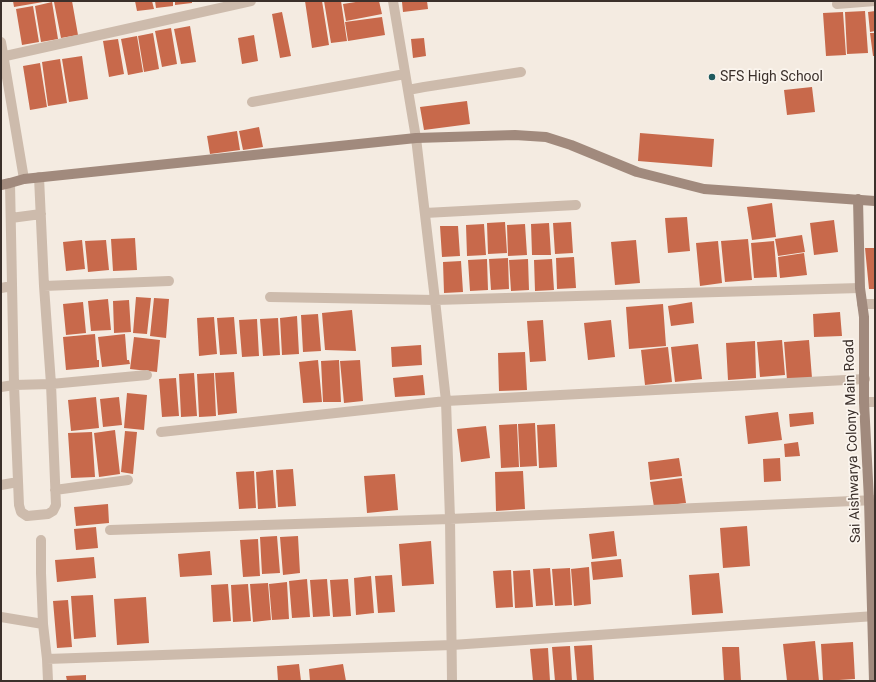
<!DOCTYPE html>
<style>
body{margin:0}
#map{position:relative;width:876px;height:682px;overflow:hidden;background:#f4ebe1;font-family:Roboto,sans-serif}
canvas{display:block}
.frame{position:absolute;inset:0;border:2px solid #3b302b;pointer-events:none}
</style>
<div id="map">
<canvas width="876" height="682"></canvas>
<div class="frame"></div>
</div>
<script>
const c = document.querySelector('canvas').getContext('2d');
c.lineJoin = 'round';
function fill(path, color) { c.fillStyle = color; c.fill(path, 'evenodd'); }
const poly = rows => new Path2D(rows.map(r => 'M' + r).join(''));
function trace(path, color, width, dash) { c.strokeStyle = color; c.lineWidth = width; c.lineCap = dash ? 'butt' : 'round'; c.setLineDash(dash || []); c.stroke(path); }
function drawText(font, color, halo, rows, align = 'center') {
  c.font = font + ' Roboto,sans-serif'; c.lineWidth = 3.5; c.setLineDash([]); c.textBaseline = 'middle'; c.strokeStyle = halo; c.fillStyle = color; for (const [text, x, y, turn = 0] of rows) {
    c.save(); c.translate(x, y); c.rotate((+turn || 0) * Math.PI / 180); c.textAlign = isNaN(turn) ? turn : align; if (halo) c.strokeText(text, 0, 0); c.fillText(text, 0, 0); c.restore();
  }
}
const building = poly([
 [13,1,43,1,43,2,14,7],
 [60,1,72,1,78,35,61,38,54,2],
 [135,1,152,1,154,9,137,11],
 [155,1,173,1,173,6,156,8],
 [175,1,192,1,192,3,175,5],
 [305,1,322,1,329,45,312,48],
 [324,1,341,1,347,41,331,43],
 [362,1,379,1,382,14,346,21,343,4],
 [408,1,427,1,428,9,403,12,402,2],
 [52,2,58,39,41,42,35,6],
 [33,6,39,42,22,45,16,9],
 [865,11,868,53,847,54,845,12],
 [875,11,875,31,870,32,868,12],
 [282,12,291,56,280,58,272,14],
 [843,12,846,55,826,56,823,13],
 [382,17,385,35,348,41,345,22],
 [190,26,196,62,181,64,174,29],
 [171,28,177,64,162,67,155,31],
 [153,33,159,69,144,72,138,36],
 [870,33,875,33,875,56,873,56],
 [254,35,258,61,242,64,238,38],
 [137,36,143,72,128,75,121,39],
 [424,38,426,56,413,58,411,39],
 [118,39,124,74,109,77,103,41],
 [82,56,88,99,69,102,62,59],
 [60,59,67,103,48,106,42,62],
 [40,63,47,107,30,110,23,66],
 [812,87,815,112,787,115,784,90],
 [467,101,470,124,424,130,420,107],
 [259,127,263,147,243,150,239,131],
 [237,131,240,150,210,154,207,136],
 [640,133,714,139,712,167,638,161],
 [772,203,776,237,752,240,747,207],
 [687,217,690,251,668,253,665,218],
 [834,220,838,252,814,255,810,223],
 [505,222,507,253,488,254,487,223],
 [571,222,573,253,555,254,553,223],
 [549,223,551,255,532,255,531,224],
 [484,224,486,255,467,256,466,225],
 [525,224,527,255,508,256,507,225],
 [440,226,458,226,460,256,442,257],
 [802,235,805,252,778,256,775,239],
 [135,238,137,270,113,271,111,239],
 [748,239,752,280,725,282,721,241],
 [82,240,85,269,66,271,63,242],
 [106,240,109,270,88,272,85,241],
 [636,240,640,283,615,285,611,242],
 [718,241,722,283,700,286,696,243],
 [774,241,777,277,754,278,751,243],
 [865,248,875,248,875,289,869,289],
 [804,253,807,275,780,278,778,257],
 [574,257,576,288,557,289,556,258],
 [508,258,509,289,491,290,489,259],
 [487,259,488,290,470,291,468,260],
 [528,259,529,290,511,291,509,260],
 [552,259,554,290,535,291,534,260],
 [461,261,463,292,444,293,443,262],
 [136,297,151,298,147,334,133,333],
 [154,298,169,299,166,338,150,336],
 [108,299,111,330,91,331,88,301],
 [129,300,131,332,114,333,113,301],
 [83,302,86,333,66,335,63,304],
 [692,302,694,323,671,326,668,306],
 [663,304,666,346,629,349,626,307],
 [352,310,356,351,325,350,322,313],
 [840,312,842,336,814,337,813,314],
 [318,314,321,351,303,352,301,315],
 [297,316,299,354,282,355,280,318],
 [214,317,217,354,199,356,197,318],
 [234,317,237,354,220,355,217,318],
 [278,318,280,355,263,356,260,319],
 [257,319,259,356,242,357,239,320],
 [543,320,546,361,530,362,527,321],
 [611,320,615,357,588,360,584,323],
 [95,334,97,360,99,360,99,367,66,370,63,337],
 [125,334,127,360,129,360,130,364,102,367,98,337],
 [134,337,160,340,157,372,130,369],
 [782,340,785,375,760,377,757,342],
 [809,340,812,378,787,380,784,342],
 [755,341,756,378,728,380,726,343],
 [698,344,702,379,675,382,671,347],
 [421,345,422,365,392,367,391,347],
 [668,347,672,382,645,385,641,350],
 [525,352,527,390,499,391,498,353],
 [318,360,322,402,303,403,299,362],
 [339,360,341,402,323,402,321,361],
 [360,360,363,401,344,403,340,361],
 [234,372,237,413,218,415,215,373],
 [194,373,197,416,181,417,179,374],
 [214,373,216,416,199,417,197,374],
 [423,375,425,395,395,397,393,378],
 [176,378,179,416,162,417,159,379],
 [127,393,147,395,144,430,124,428],
 [96,397,99,428,71,431,68,400],
 [119,397,122,425,103,427,100,399],
 [778,412,782,440,748,444,745,416],
 [813,412,814,424,790,427,789,414],
 [535,423,537,466,520,467,518,424],
 [517,424,519,467,501,468,499,425],
 [555,424,557,467,539,468,537,425],
 [486,426,490,458,461,462,457,429],
 [115,430,120,474,99,477,94,433],
 [125,431,137,432,133,474,121,472],
 [92,432,95,477,71,478,68,433],
 [798,442,800,456,785,457,784,444],
 [679,458,682,476,650,480,648,462],
 [780,458,781,481,764,482,763,459],
 [293,469,296,506,278,507,276,470],
 [273,470,276,508,258,509,256,472],
 [254,471,256,508,239,509,236,472],
 [523,471,525,509,496,511,495,472],
 [395,474,398,510,367,513,364,476],
 [682,478,686,503,654,507,650,482],
 [108,504,109,523,76,526,74,507],
 [747,526,750,566,723,568,720,528],
 [96,527,98,548,76,550,74,529],
 [614,531,617,556,592,559,589,534],
 [277,536,280,573,262,574,260,537],
 [298,536,300,573,283,575,280,537],
 [258,539,260,576,243,577,240,540],
 [431,541,434,584,402,586,399,544],
 [210,551,212,575,180,577,178,554],
 [94,557,96,578,57,582,55,560],
 [621,559,623,577,593,580,591,562],
 [589,567,591,604,574,606,571,569],
 [550,568,553,605,536,606,533,569],
 [570,568,572,605,555,606,552,569],
 [511,570,513,607,496,608,493,571],
 [530,570,533,607,515,608,513,571],
 [719,573,723,613,692,615,689,575],
 [392,575,395,612,378,613,375,576],
 [371,576,374,613,356,615,354,578],
 [307,579,310,617,292,618,289,581],
 [327,579,330,616,313,617,310,580],
 [348,579,351,616,333,617,330,580],
 [287,582,289,619,272,620,269,584],
 [268,583,271,620,253,622,250,584],
 [228,584,231,621,213,622,211,585],
 [248,584,251,621,233,622,231,585],
 [93,595,96,637,74,639,71,596],
 [146,597,149,643,117,645,114,599],
 [68,600,72,647,57,648,53,601],
 [815,641,819,681,787,681,783,644],
 [853,642,855,679,823,681,821,644],
 [592,645,594,681,577,681,574,646],
 [570,646,572,681,555,681,552,647],
 [722,647,739,647,741,681,724,681],
 [548,648,550,681,533,681,530,649],
 [299,664,301,681,278,681,277,666],
 [343,664,346,681,310,681,309,669],
 [86,675,86,681,67,681,66,676]
]);
const street = poly([
 [393,1,416,138,435,300,446,401,450,519,452,681],
 [837,4,875,1],
 [1,42,24,179],
 [1,57,251,1],
 [408,90,424,87,521,72],
 [252,102,405,74],
 [10,183,14,385,19,505,21,512,27,516,48,514,53,511,56,505,51,384,44,286,39,177],
 [425,213,576,205],
 [11,218,41,214],
 [44,286,169,281],
 [1,288,12,286],
 [270,297,435,300,860,288],
 [862,304,875,304],
 [1,387,14,385,51,384,147,375],
 [864,402,875,402],
 [161,432,446,401,865,379],
 [1,485,18,482],
 [55,490,128,480],
 [110,530,450,519,875,500],
 [41,540,41,573,43,624],
 [1,617,43,624,47,659],
 [48,681,47,659,452,645,875,616]
]);
const secondary = poly([
 [1,185,10,183,24,179,416,138,515,135,546,137,571,145,637,172,704,189,875,201],
 [858,199,860,288,864,317,864,402,869,500,874,681]
]);
const markers = [
 [712,77,4,"#1f5a5e"]
];
const poiNames = [
 ["SFS High School",720,77]
];
const streetNames = [
 ["Sai Aishwarya Colony Main Road",853,441,-92]
];
fill(building, '#c8694b');
trace(street, '#cdbbac', 10);
trace(secondary, '#a18a7d', 10);
for (const [x, y, r, color] of markers) { const dot = new Path2D(); dot.arc(x, y, r, 0, 2 * Math.PI); c.fillStyle = color; c.fill(dot); trace(dot, '#fbf5ee', 1.5); }
drawText('14px', '#3b302b', '#fbf5ee', poiNames, 'left');
drawText('14px', '#3b302b', '#fbf5ee', streetNames);
</script>
